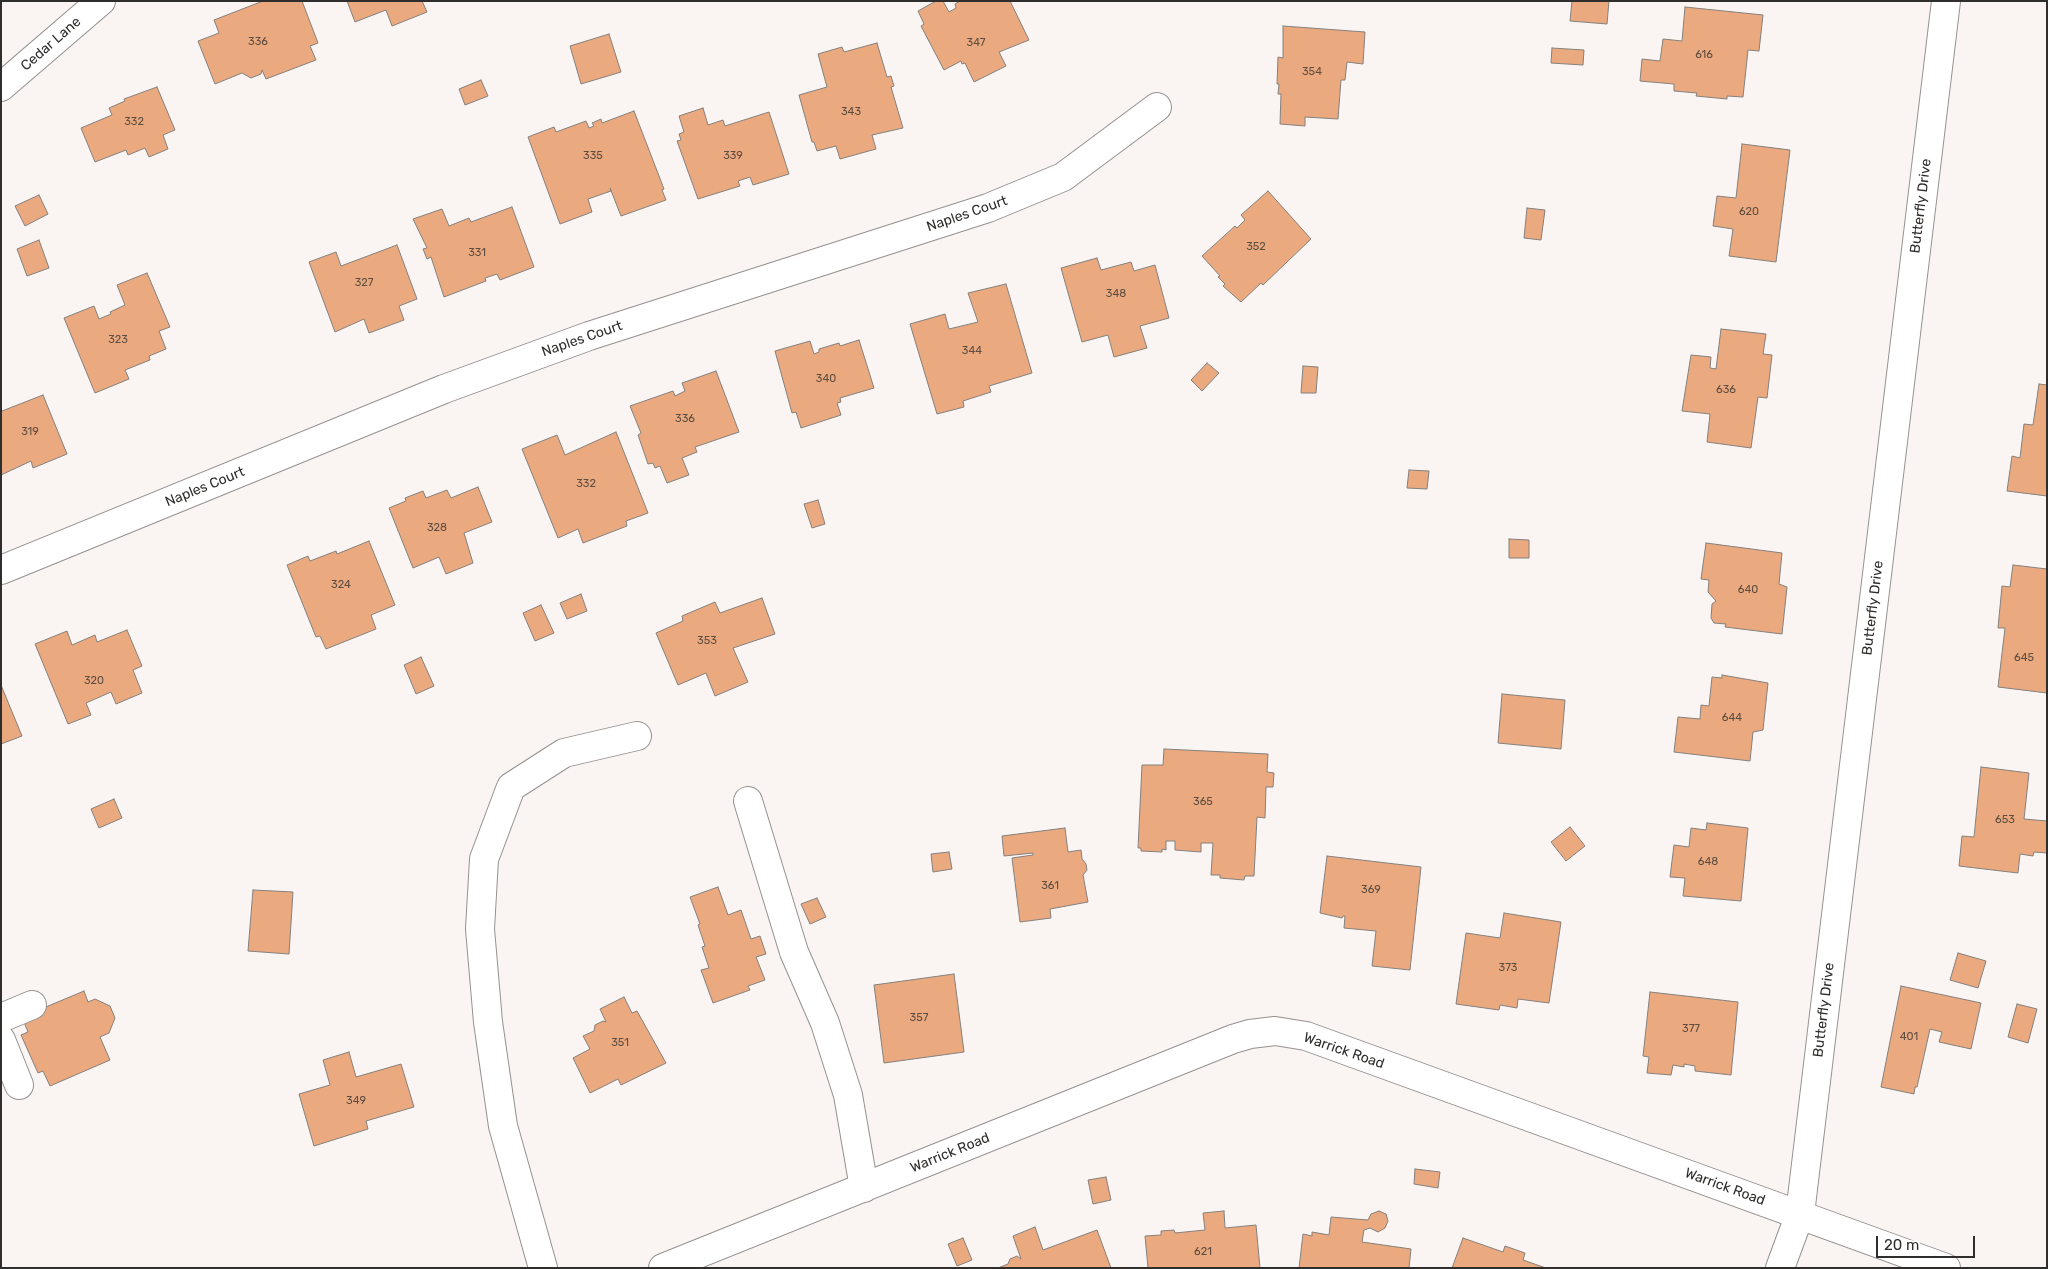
<!DOCTYPE html>
<style>
body{margin:0}
#map{position:relative;width:2048px;height:1269px;overflow:hidden;background:#faf5f2;font-family:Rubik,sans-serif}
canvas{display:block}
.frame{position:absolute;inset:0;border:2px solid #2f2e2c;pointer-events:none}
.scale{position:absolute;left:1876px;top:1236px;width:99px;height:22px;box-sizing:border-box;border:2px solid #2f2e2c;border-top:0;padding-left:6px;font-size:15px;line-height:18px;white-space:nowrap;color:#2f2e2c;-webkit-text-stroke:4px #fff;paint-order:stroke}
</style>
<div id="map">
<canvas width="2048" height="1269"></canvas>
<div class="frame"></div>
<div class="scale">20 m</div>
</div>
<script>
const c = document.querySelector('canvas').getContext('2d');
c.lineJoin = 'round';
function fill(path, color) { c.fillStyle = color; c.fill(path, 'evenodd'); }
const poly = rows => new Path2D(rows.map(r => 'M' + r).join(''));
function trace(path, color, width, dash) { c.strokeStyle = color; c.lineWidth = width; c.lineCap = dash ? 'butt' : 'round'; c.setLineDash(dash || []); c.stroke(path); }
function drawText(font, color, halo, rows, align = 'center') {
  c.font = font + ' Rubik,sans-serif'; c.lineWidth = 4; c.setLineDash([]); c.textBaseline = 'middle'; c.strokeStyle = halo; c.fillStyle = color; for (const [text, x, y, turn = 0] of rows) {
    c.save(); c.translate(x, y); c.rotate((+turn || 0) * Math.PI / 180); c.textAlign = isNaN(turn) ? turn : align; if (halo) c.strokeText(text, 0, 0); c.fillText(text, 0, 0); c.restore();
  }
}
const building = poly([
 [263,1,302,1,318,43,310,46,316,60,266,79,262,70,261,74,251,78,242,73,215,84,198,41,219,33,214,20,263,1],
 [347,1,422,1,427,12,392,26,386,10,355,22,347,1],
 [936,1,943,1,949,12,956,8,955,4,960,1,1010,1,1029,40,999,52,1006,66,974,82,965,63,962,64,961,61,944,70,921,26,924,24,918,11,936,1],
 [1572,1,1609,1,1607,24,1570,21,1572,1],
 [1685,7,1763,15,1759,51,1748,50,1743,97,1727,96,1727,99,1696,96,1697,93,1674,91,1674,84,1640,81,1642,59,1660,61,1663,39,1682,41,1685,7],
 [1283,26,1365,32,1363,64,1347,62,1345,80,1341,80,1338,119,1305,117,1305,126,1280,124,1281,94,1278,94,1279,84,1277,84,1278,57,1283,58,1283,26],
 [609,34,621,72,581,84,570,46,609,34],
 [877,43,887,77,891,76,894,86,891,87,903,128,872,135,876,149,840,159,836,146,817,151,814,142,812,142,799,95,827,87,818,54,842,47,844,52,877,43],
 [1552,48,1584,50,1583,65,1551,63,1552,48],
 [481,80,488,96,465,105,459,89,481,80],
 [157,87,175,130,163,135,168,149,149,157,145,148,128,155,126,150,95,162,81,128,112,115,109,108,125,101,124,99,157,87],
 [703,108,708,125,723,120,725,126,769,112,789,174,753,185,750,177,738,181,740,186,698,199,677,141,681,140,679,134,684,132,679,116,703,108],
 [634,111,664,189,662,190,666,200,621,216,610,188,611,191,588,199,592,212,560,224,528,137,554,127,556,132,586,121,589,128,594,126,592,123,601,119,602,123,634,111],
 [1742,144,1790,150,1776,262,1729,256,1733,229,1713,226,1717,196,1736,198,1742,144],
 [1268,191,1311,239,1263,285,1261,283,1241,302,1223,286,1225,284,1218,277,1220,276,1202,256,1235,226,1237,228,1245,220,1241,215,1268,191],
 [39,195,48,214,25,226,15,206,39,195],
 [512,207,534,267,500,280,497,274,485,278,486,281,444,297,431,257,427,259,423,249,427,248,413,219,442,209,449,226,469,218,471,222,512,207],
 [1527,208,1545,210,1541,240,1524,238,1527,208],
 [39,240,49,268,27,276,17,249,39,240],
 [397,245,417,299,399,306,404,320,369,333,364,319,335,332,309,262,336,252,341,266,397,245],
 [1097,258,1101,270,1131,262,1134,271,1155,265,1169,318,1140,326,1147,348,1114,357,1108,335,1082,342,1061,268,1097,258],
 [147,273,170,327,159,331,166,349,149,356,150,360,125,370,129,379,95,393,64,318,94,306,99,319,111,314,110,312,125,305,117,285,147,273],
 [1006,284,1032,373,989,386,991,392,963,401,964,407,937,414,910,324,945,314,949,329,978,322,968,293,1006,284],
 [1721,329,1766,334,1763,354,1772,355,1767,398,1758,397,1751,448,1707,442,1710,414,1682,411,1691,355,1711,357,1710,368,1716,369,1721,329],
 [859,340,874,388,840,398,841,402,837,403,841,415,801,428,796,412,792,413,775,351,810,341,814,354,819,352,819,349,839,343,840,346,859,340],
 [1207,363,1219,373,1202,391,1191,380,1207,363],
 [1303,366,1318,367,1316,393,1301,393,1303,366],
 [716,371,739,432,695,447,697,452,682,458,689,475,667,483,660,466,655,468,653,463,648,464,638,435,641,433,630,406,673,391,675,396,685,391,682,383,716,371],
 [2039,384,2047,385,2047,496,2007,491,2012,456,2020,458,2024,424,2033,425,2039,384],
 [43,395,67,454,33,468,31,461,1,475,1,408,2,411,43,395],
 [616,432,648,513,626,521,627,526,583,543,578,529,558,538,522,449,557,435,565,455,616,432],
 [1409,470,1429,471,1427,489,1407,488,1409,470],
 [478,487,492,522,464,533,473,563,446,574,439,557,413,568,389,508,406,501,405,498,423,491,426,498,447,490,451,498,478,487],
 [818,500,825,524,812,528,804,504,818,500],
 [1509,539,1529,540,1529,558,1509,558,1509,539],
 [369,541,395,605,371,615,376,629,326,649,320,636,316,637,287,565,308,556,310,561,336,551,337,554,369,541],
 [1706,543,1782,553,1779,584,1787,587,1782,634,1725,627,1726,624,1714,623,1711,618,1712,604,1716,601,1708,592,1709,580,1701,579,1706,543],
 [2013,565,2047,569,2047,693,1998,687,2005,628,1998,628,2002,586,2010,587,2013,565],
 [581,594,587,611,567,619,560,603,581,594],
 [762,598,775,634,733,648,748,682,715,696,706,673,678,685,656,633,683,621,682,616,715,602,720,613,762,598],
 [541,605,554,633,535,641,523,613,541,605],
 [127,630,142,666,133,670,142,693,116,704,111,692,86,703,91,715,68,724,35,644,67,631,72,645,95,635,97,642,127,630],
 [421,657,434,686,416,694,404,665,421,657],
 [1722,675,1768,683,1763,730,1753,732,1750,761,1674,752,1678,717,1700,719,1701,705,1709,706,1712,677,1722,678,1722,675],
 [1,685,22,736,1,744,1,685],
 [1502,694,1565,700,1561,749,1498,743,1502,694],
 [1164,749,1268,754,1267,772,1274,773,1273,787,1266,787,1265,818,1257,817,1254,876,1245,876,1244,880,1220,878,1220,875,1211,875,1213,843,1201,843,1201,852,1175,850,1175,841,1166,841,1166,850,1162,849,1162,852,1141,851,1141,848,1138,848,1142,765,1163,765,1164,749],
 [1981,767,2029,773,2024,819,2047,821,2047,853,2034,852,2033,856,2020,854,2018,873,1959,866,1962,836,1974,837,1981,767],
 [114,799,122,818,99,828,91,809,114,799],
 [1707,823,1748,828,1741,901,1683,896,1685,878,1670,877,1674,845,1689,847,1691,828,1706,830,1707,823],
 [1570,827,1585,846,1566,861,1551,842,1570,827],
 [1065,828,1068,852,1081,850,1082,859,1086,864,1087,870,1083,875,1088,902,1050,909,1051,918,1020,922,1012,858,1033,855,1033,853,1004,856,1002,836,1065,828],
 [949,852,952,869,933,872,931,854,949,852],
 [1327,856,1421,867,1410,970,1372,966,1376,931,1344,928,1345,916,1343,916,1342,918,1320,913,1327,856],
 [718,887,728,915,741,910,751,939,760,936,766,954,756,957,765,980,748,986,750,990,713,1003,701,970,709,968,702,947,705,946,698,925,700,924,690,897,718,887],
 [253,890,293,892,289,954,248,951,253,890],
 [817,898,826,917,810,924,801,904,817,898],
 [1504,913,1561,922,1549,1003,1518,999,1517,1008,1500,1005,1499,1010,1456,1004,1466,933,1500,938,1504,913],
 [1958,953,1986,961,1978,988,1950,980,1958,953],
 [954,974,964,1052,884,1063,874,985,954,974],
 [1901,986,1981,1003,1971,1049,1939,1042,1942,1032,1930,1029,1917,1087,1915,1087,1914,1094,1881,1087,1901,986],
 [84,991,88,1002,95,999,110,1006,115,1018,109,1033,100,1037,110,1060,50,1086,43,1071,38,1073,21,1035,28,1032,22,1017,84,991],
 [1650,992,1738,1002,1731,1075,1695,1071,1695,1066,1684,1064,1684,1067,1673,1065,1671,1075,1647,1073,1649,1057,1643,1056,1650,992],
 [624,997,632,1013,637,1011,666,1063,621,1085,618,1079,590,1093,573,1058,590,1049,583,1036,594,1031,595,1025,603,1021,606,1022,600,1009,624,997],
 [2017,1004,2037,1009,2028,1043,2008,1037,2017,1004],
 [349,1052,356,1077,401,1064,414,1107,366,1121,368,1129,314,1146,299,1094,330,1085,323,1060,349,1052],
 [1415,1169,1440,1172,1438,1188,1414,1184,1415,1169],
 [1106,1177,1111,1200,1093,1204,1088,1180,1106,1177],
 [1224,1211,1225,1228,1256,1225,1260,1268,1148,1268,1145,1236,1161,1235,1161,1231,1174,1230,1175,1233,1205,1230,1203,1213,1224,1211],
 [1379,1211,1386,1214,1388,1221,1385,1228,1378,1232,1370,1228,1364,1230,1362,1242,1411,1249,1409,1268,1299,1268,1303,1234,1312,1236,1312,1232,1329,1235,1331,1217,1368,1220,1371,1214,1379,1211],
 [1035,1227,1043,1250,1097,1230,1111,1268,998,1268,1008,1264,1010,1259,1017,1256,1021,1259,1013,1236,1035,1227],
 [963,1238,972,1260,957,1266,948,1244,963,1238],
 [1463,1238,1503,1252,1505,1246,1525,1253,1523,1260,1546,1268,1452,1268,1463,1238]
]);
const minor = poly([
 [1,87,101,1],
 [1,570,444,389,589,336,988,208,1063,177,1157,107],
 [748,801,794,952,825,1023,848,1095,864,1188],
 [1,1018,32,1005],
 [1,1040,19,1085],
 [543,1268,503,1126,488,1022,480,929,484,859,511,787,564,753,637,736],
 [663,1268,1233,1039,1250,1034,1275,1031,1306,1036,1946,1268],
 [1780,1268,1800,1214,1946,1]
]);
const numberNames = [
 ["336",258,42],
 ["347",976,43],
 ["616",1704,55],
 ["354",1312,72],
 ["343",851,112],
 ["332",134,122],
 ["335",593,156],
 ["339",733,156],
 ["620",1749,212],
 ["352",1256,247],
 ["331",477,253],
 ["327",364,283],
 ["348",1116,294],
 ["323",118,340],
 ["344",972,351],
 ["340",826,379],
 ["636",1726,390],
 ["336",685,419],
 ["319",30,432],
 ["332",586,484],
 ["328",437,528],
 ["324",341,585],
 ["640",1748,590],
 ["353",707,641],
 ["645",2024,658],
 ["320",94,681],
 ["644",1732,718],
 ["365",1203,802],
 ["653",2005,820],
 ["648",1708,862],
 ["361",1050,886],
 ["369",1371,890],
 ["373",1508,968],
 ["357",919,1018],
 ["377",1691,1029],
 ["401",1909,1037],
 ["351",620,1043],
 ["349",356,1101],
 ["621",1203,1252]
];
const streetNames = [
 ["Cedar Lane",51,44,-41],
 ["Butterfly Drive",1921,206,-83],
 ["Naples Court",967,214,-19],
 ["Naples Court",582,339,-19],
 ["Naples Court",205,487,-22],
 ["Butterfly Drive",1873,608,-83],
 ["Butterfly Drive",1824,1010,-83],
 ["Warrick Road",1344,1051,19],
 ["Warrick Road",950,1153,-22],
 ["Warrick Road",1725,1187,20]
];
fill(building, '#eaa97f');
trace(building, '#84807d', 1);
trace(minor, '#96918f', 30);
trace(minor, '#fff', 28);
drawText('11px', '#5e4d41', null, numberNames);
drawText('14px', '#2f2e2c', '#fff', streetNames);
</script>
